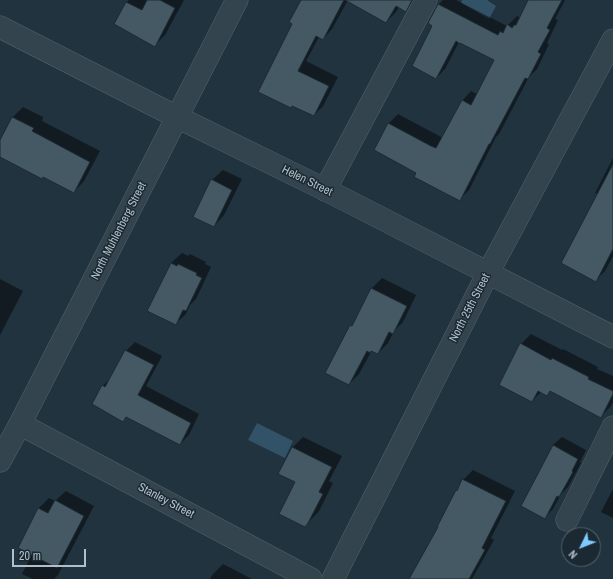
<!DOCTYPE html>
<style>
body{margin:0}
#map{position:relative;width:613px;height:579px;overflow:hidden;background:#20333e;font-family:"Archivo Narrow",sans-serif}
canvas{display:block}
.north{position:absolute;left:561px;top:527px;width:40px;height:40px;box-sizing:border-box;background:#1a2932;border:1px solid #56656e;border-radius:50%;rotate:227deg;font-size:11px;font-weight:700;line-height:16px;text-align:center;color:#b0bfc9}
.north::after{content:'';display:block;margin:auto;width:14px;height:18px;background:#7fcbff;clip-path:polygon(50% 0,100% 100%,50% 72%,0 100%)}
.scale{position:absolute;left:12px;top:549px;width:74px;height:18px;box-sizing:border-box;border:2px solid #b0bfc9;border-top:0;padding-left:5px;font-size:12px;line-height:14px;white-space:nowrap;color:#b0bfc9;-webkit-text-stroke:3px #1a2932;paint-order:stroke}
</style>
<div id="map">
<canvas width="613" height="579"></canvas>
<div class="north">N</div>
<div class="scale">20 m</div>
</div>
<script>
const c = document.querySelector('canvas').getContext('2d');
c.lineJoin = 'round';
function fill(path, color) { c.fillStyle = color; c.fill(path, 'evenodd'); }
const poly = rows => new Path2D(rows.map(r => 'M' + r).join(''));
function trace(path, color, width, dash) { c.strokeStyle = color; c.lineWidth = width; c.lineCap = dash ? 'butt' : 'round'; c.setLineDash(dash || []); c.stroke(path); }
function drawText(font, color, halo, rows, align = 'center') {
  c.font = font + ' "Archivo Narrow",sans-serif'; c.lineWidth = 3; c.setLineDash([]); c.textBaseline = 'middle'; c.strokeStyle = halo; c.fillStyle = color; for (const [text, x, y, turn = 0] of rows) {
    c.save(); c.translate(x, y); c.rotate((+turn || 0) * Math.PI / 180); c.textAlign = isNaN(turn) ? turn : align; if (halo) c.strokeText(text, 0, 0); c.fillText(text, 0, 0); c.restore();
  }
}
const water = poly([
 [462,0,487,0,496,6,489,19,461,3],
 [257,423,293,441,285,458,248,440]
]);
const shadow = poly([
 [129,0,184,0,165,35,155,45,127,2],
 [302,0,415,0,405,10,399,7,396,12,386,22,348,0,332,29,323,39,319,37,306,61,338,77,323,106,314,115,293,105,293,23],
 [443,0,456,0,507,26,517,16,520,18,529,0,565,0,555,19,558,20,547,43,549,44,537,69,529,77,499,134,496,137,469,190,460,199,418,173,375,150,389,123,398,114,443,138,462,101,471,91,478,95,496,60,459,42,445,69,436,78,434,25,438,5],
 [23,107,43,117,42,121,100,151,84,181,74,192,0,153,0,142,13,117],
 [613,158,613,256,605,271,595,281,598,194,595,193],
 [223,170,242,179,224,215,214,226,212,180],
 [182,253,188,256,190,254,206,262,205,264,211,267,196,299,190,305,186,314,175,324,149,311,171,263],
 [382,278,416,295,403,322,394,331,388,343,378,353,372,350,359,374,349,384,351,326,355,321,372,288],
 [0,279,23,291,0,335],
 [531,334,562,350,563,349,598,367,597,369,613,376,613,402,611,406,601,416,551,390,547,395,541,392,532,401,521,344],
 [135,342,162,356,146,386,199,414,189,435,180,444,127,416,123,420,103,386,111,377,126,351],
 [303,437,342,456,329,481,333,483,319,511,305,526,297,482,280,473,293,447],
 [562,437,586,450,580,462,581,463,568,487,561,494,553,509,545,517,553,445],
 [473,470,515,491,491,538,494,540,472,579,410,579,439,527,456,491,459,488,463,480],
 [613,489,613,518,601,512],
 [66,491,94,506,58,575,54,579,33,579,22,574,32,554,19,548,39,508,49,498,55,501],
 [223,564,252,579,210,579,213,574]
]);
const building = poly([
 [147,0,160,0,175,8,155,47,114,24,126,2,142,10,147,0],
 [301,0,344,0,323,40,316,36,298,71,329,86,314,116,292,106,291,108,258,92,292,24,289,22,301,0],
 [345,0,412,0,406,12,396,6,386,23,345,0],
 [528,0,562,0,547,28,550,30,538,52,541,54,528,79,525,78,490,144,489,144,460,201,414,177,416,173,374,150,388,123,431,146,436,148,462,100,471,105,494,60,460,43,460,44,456,41,436,79,412,66,432,26,428,23,438,4,498,35,500,31,503,33,507,24,512,28,514,25,516,25,528,0],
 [12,117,34,128,32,131,90,162,74,193,43,177,42,179,0,157,0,140,12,117],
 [613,164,613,249,596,282,561,263,613,164],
 [211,179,232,190,214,227,193,217,211,179],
 [171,263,177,266,178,264,197,273,196,275,202,278,186,311,183,310,176,325,147,311,171,263],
 [371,288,407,306,393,334,389,332,378,354,371,351,370,353,367,351,349,385,325,373,350,325,352,326,371,288],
 [520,343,551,360,552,358,589,377,588,379,613,391,613,394,601,418,550,391,547,396,538,391,532,402,499,385,520,343],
 [125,350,154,365,138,395,191,423,180,445,126,417,123,422,92,404,102,385,105,387,125,350],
 [553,445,578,459,572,471,573,472,559,497,557,496,545,519,521,506,553,445],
 [292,447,332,467,319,492,323,494,308,523,305,527,279,514,295,482,278,474,292,447],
 [462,479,506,501,482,548,485,550,469,579,409,579,438,527,437,527,456,490,457,491,462,479],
 [55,500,84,516,57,568,18,548,38,508,48,513,55,500]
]);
const minor = poly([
 [0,27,177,117,332,193,613,337],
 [325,190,426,0],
 [20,424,311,579],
 [0,461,20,424,237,0],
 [567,520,613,427],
 [333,579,488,273,613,40]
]);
const streetNames = [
 ["Helen Street",307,181,26],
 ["North Muhlenberg Street",119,231,-63],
 ["North 25th Street",470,308,-63],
 ["Stanley Street",166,501,28]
];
fill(water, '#325367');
fill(shadow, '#0007');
fill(building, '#445964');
trace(building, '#1c2b34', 1);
trace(minor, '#53626b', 23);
trace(minor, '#34444e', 22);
drawText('12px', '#b0bfc9', '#1a2932', streetNames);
</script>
